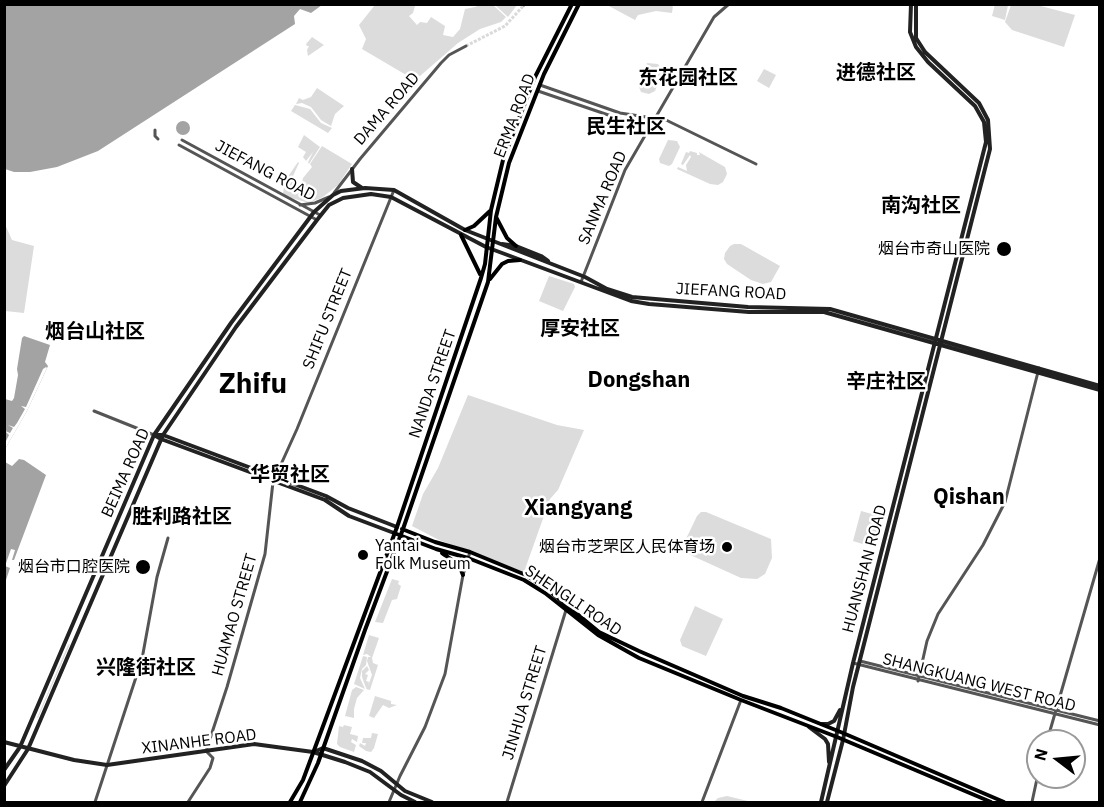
<!DOCTYPE html>
<meta charset="utf-8">
<style>
body{margin:0}
#map{position:relative;width:1104px;height:807px;overflow:hidden;background:#fff;font-family:"IBM Plex Sans",sans-serif}
canvas{display:block}
.frame{position:absolute;inset:0;border:6px solid #000;pointer-events:none}
.north{position:absolute;left:1026px;top:729px;width:60px;height:60px;box-sizing:border-box;background:#fff;border:2px solid #999;border-radius:50%;rotate:286deg;font-size:16px;font-weight:700;line-height:24px;text-align:center;color:#000}
.north::after{content:'';display:block;margin:auto;width:21px;height:27px;background:#000;clip-path:polygon(50% 0,100% 100%,50% 72%,0 100%)}
</style>
<div id="map">
<canvas width="1104" height="807"></canvas>
<div class="frame"></div>
<div class="north">N</div>
</div>
<script>
const c = document.querySelector('canvas').getContext('2d');
c.lineJoin = 'round';
function fill(path, color) { c.fillStyle = color; c.fill(path, 'evenodd'); }
const poly = rows => new Path2D(rows.map(r => 'M' + r).join(''));
function trace(path, color, width, dash) { c.strokeStyle = color; c.lineWidth = width; c.lineCap = dash ? 'butt' : 'round'; c.setLineDash(dash || []); c.stroke(path); }
function drawText(font, color, halo, rows, align = 'center') {
  c.font = font + ' "IBM Plex Sans","Noto Sans SC",sans-serif'; c.lineWidth = 5; c.setLineDash([]); c.textBaseline = 'middle'; c.strokeStyle = halo; c.fillStyle = color; for (const [text, x, y, turn = 0] of rows) {
    c.save(); c.translate(x, y); c.rotate((+turn || 0) * Math.PI / 180); c.textAlign = isNaN(turn) ? turn : align; if (halo) c.strokeText(text, 0, 0); c.fillText(text, 0, 0); c.restore();
  }
}
const green = poly([
 [995,4,1008,5,1005,20,992,16],
 [410,5,415,6,413,13,409,16,417,25,420,22,427,23,431,17,445,26,443,35,453,37,460,29,465,9,475,7,480,5,493,5,506,17,501,22,480,29,458,43,420,76,413,79,362,49,366,39,359,25,375,5],
 [495,5,495,4,517,5,508,17],
 [607,5,673,5,672,13,656,11,638,15,635,20],
 [1011,5,1037,5,1075,15,1064,47,1012,30,1005,22],
 [312,37,324,45,308,56,307,50,309,46,307,46,306,44],
 [647,63,658,64,663,71,655,91,649,94,641,92,639,87],
 [764,69,776,75,769,88,757,81],
 [317,88,344,106,335,114,331,126,321,120,311,107,302,103,296,104,299,98,303,100,311,97],
 [295,105,310,109,321,123,332,128,328,133,291,111],
 [304,135,320,147,309,164,308,162,313,152,306,161,303,157,306,152,298,147],
 [668,140,677,141,680,147,672,164,669,166,660,163,659,159],
 [322,146,352,164,338,185,323,197,309,203,288,197,283,193,284,187,299,195,285,181,298,162,299,163,293,176,301,186,303,178,312,167,310,164],
 [690,151,697,153,697,155,700,155,699,152,704,155,725,167,727,174,723,182,718,185,710,184,677,169,678,167,687,171,686,165,691,157,690,155,683,165,681,164,686,152,689,153],
 [4,222,12,240,34,246,24,313,5,311],
 [734,244,741,244,780,266,771,282,763,284,751,280,727,264,724,259,725,253,730,246],
 [549,276,574,284,575,287,563,311,539,301],
 [468,395,557,425,584,430,558,490,550,499,524,572,439,540,412,526,423,494,438,468],
 [861,511,879,516,881,519,875,548,853,541],
 [701,512,706,512,771,539,772,558,765,574,757,579,741,578,686,553,684,549,685,541,697,516],
 [392,579,399,581,398,584,401,586,397,599,392,600,383,623,375,622],
 [695,606,723,619,706,656,682,646,680,640],
 [369,635,379,638,372,658,373,663,378,665,370,690,366,689,367,687,366,688,362,677,362,671,367,666,369,670,365,674,368,675,366,681,369,682,368,686,372,675,367,661,368,657,371,657,367,654,363,655],
 [70,644,38,718,37,718,68,645],
 [363,656,367,657,366,665,362,669,360,678,365,689,354,684],
 [356,687,364,690,357,698,354,709,354,718,345,716,352,690],
 [375,696,391,701,391,704,397,705,389,708,383,705,374,718,369,716],
 [344,725,352,727,350,734,358,736,357,742,352,739,351,742,356,745,354,752,340,747,337,744,339,726,343,727],
 [372,733,378,734,374,748,371,752,366,751,359,746,360,743,365,746,366,743,362,743,363,738,371,738],
 [727,796,752,802,714,802,718,798]
]);
const water = poly([
 [5,4,322,4,322,5,311,13,300,9,294,16,295,24,98,151,57,167,30,172,14,172,5,169],
 '176 128a7 7 0 1 1 14 0a7 7 0 1 1-14 0Z',
 [24,336,50,345,45,362,48,366,27,411,5,449,5,399,12,401,14,398,18,375,17,369,22,338],
 [19,459,24,460,46,475,14,560,12,560,15,550,11,549,5,566,10,568,5,583,5,462,12,466]
]);
const pier = poly([
 [46,367,47,368,27,411,5,449,5,443,9,435,5,431,10,433,13,428,8,425,14,427,17,423,25,409,21,406,26,407,43,369]
]);
const tertiaryTunnel = poly([
 [466,46,505,26,524,5]
]);
const tertiary = poly([
 [524,5,525,4],
 [540,85,620,113,666,120,756,164],
 [538,91,623,120,643,123,654,118],
 [155,130,155,136,158,139],
 [182,140,320,215],
 [179,145,317,220],
 [334,193,360,159,441,63,449,55,466,46],
 [300,205,315,203,329,197],
 [581,282,625,170,714,17,729,4],
 [94,411,154,435],
 [860,661,1100,721],
 [853,663,1100,725],
 [918,681,927,641,938,614,983,545,1005,502,1039,368],
 [1047,741,1100,558],
 [95,802,142,659,157,577,168,538],
 [188,802,210,768,213,758,206,751,227,687,265,554,273,482,297,429,394,190],
 [389,802,400,776,425,727,445,674,463,575,470,552],
 [507,802,566,610],
 [702,802,741,700],
 [1032,802,1038,774]
]);
const secondary = poly([
 [352,169,353,182,362,188],
 [502,244,516,246,541,256,548,261],
 [154,435,161,439,325,500,349,516,394,533],
 [155,435,163,435,326,496,348,508,397,527],
 [822,724,828,724,834,721,840,710],
 [809,727,825,739,828,744,829,762],
 [4,742,74,760,107,765,254,744,313,752,345,762,370,772,401,795,415,802],
 [314,752,323,748,362,761,381,771,405,791,432,802],
 [4,770,20,747,154,435,231,323,314,212,333,195,341,191,365,188,394,190,465,230,585,277,607,289,632,297,748,307,830,309,1100,386],
 [4,786,28,749,163,435,236,327,317,220,329,205,343,198,371,194,391,197,486,247,631,301,649,304,749,312,824,312,1100,390],
 [821,802,853,663,986,142,984,122,975,106,928,62,916,47,910,32,911,4],
 [827,802,843,740,853,687,990,149,988,120,979,103,925,52,916,38,916,4]
]);
const primary = poly([
 [496,217,507,238,516,246],
 [465,230,474,226,490,211],
 [461,235,480,274],
 [490,279,502,264,508,261,520,260],
 [402,529,435,542,470,552,526,575,547,589,599,632,639,651,743,696,781,708,843,733,1004,802],
 [394,533,436,549,468,558,524,580,545,593,598,635,639,658,741,700,837,737,991,802],
 [442,553,459,565,463,575],
 [290,802,303,780,397,527,481,278,485,264,491,210,503,160,535,77,572,4],
 [300,802,318,763,365,630,403,529,488,282,496,217,509,163,544,74,579,4]
]);
const markers = [
 [1004,249,8,"#000"],
 [727,547,6,"#000"],
 [363,555,6,"#000"],
 [143,567,8,"#000"]
];
const streetNames = [
 ["DAMA ROAD",387,109,-49],
 ["ERMA ROAD",515,116,-69],
 ["JIEFANG ROAD",265,171,28],
 ["SANMA ROAD",603,198,-67],
 ["JIEFANG ROAD",731,292,3],
 ["SHIFU STREET",328,319,-68],
 ["NANDA STREET",433,384,-71],
 ["BEIMA ROAD",126,473,-66],
 ["HUANSHAN ROAD",865,569,-75],
 ["SHENGLI ROAD",573,601,34],
 ["HUAMAO STREET",235,615,-74],
 ["SHANGKUANG WEST ROAD",979,683,14],
 ["JINHUA STREET",525,703,-73],
 ["XINANHE ROAD",199,742,-7]
];
const poiNames = [
 ["烟台市奇山医院",990,249],
 ["Yantai",375,546,"left"],
 ["Folk Museum",375,564,"left"],
 ["烟台市芝罘区人民体育场",715,547],
 ["烟台市口腔医院",130,567]
];
const quarterNames = [
 ["进德社区",876,73],
 ["东花园社区",688,78],
 ["民生社区",626,127],
 ["南沟社区",921,206],
 ["厚安社区",580,329],
 ["烟台山社区",95,332],
 ["辛庄社区",886,382],
 ["华贸社区",290,475],
 ["胜利路社区",182,517],
 ["兴隆街社区",146,668]
];
const districtNames = [
 ["Dongshan",639,381],
 ["Qishan",969,498],
 ["Xiangyang",578,509]
];
const townNames = [
 ["Zhifu",253,385]
];
fill(green, '#dcdcdc');
fill(water, '#a3a3a3');
fill(pier, '#fff');
trace(tertiaryTunnel, '#d9d9d9', 3, [3, 1.5]);
trace(tertiary, '#555', 3);
trace(secondary, '#222', 4);
trace(primary, '#000', 4);
for (const [x, y, r, color] of markers) { const dot = new Path2D(); dot.arc(x, y, r, 0, 2 * Math.PI); c.fillStyle = color; c.fill(dot); trace(dot, '#fff', 2); }
drawText('16px', '#000', '#fff', streetNames);
drawText('16px', '#000', '#fff', poiNames, 'right');
drawText('bold 20px', '#000', '#fff', quarterNames);
drawText('bold 22px', '#000', '#fff', districtNames);
drawText('bold 28px', '#000', '#fff', townNames);
</script>
